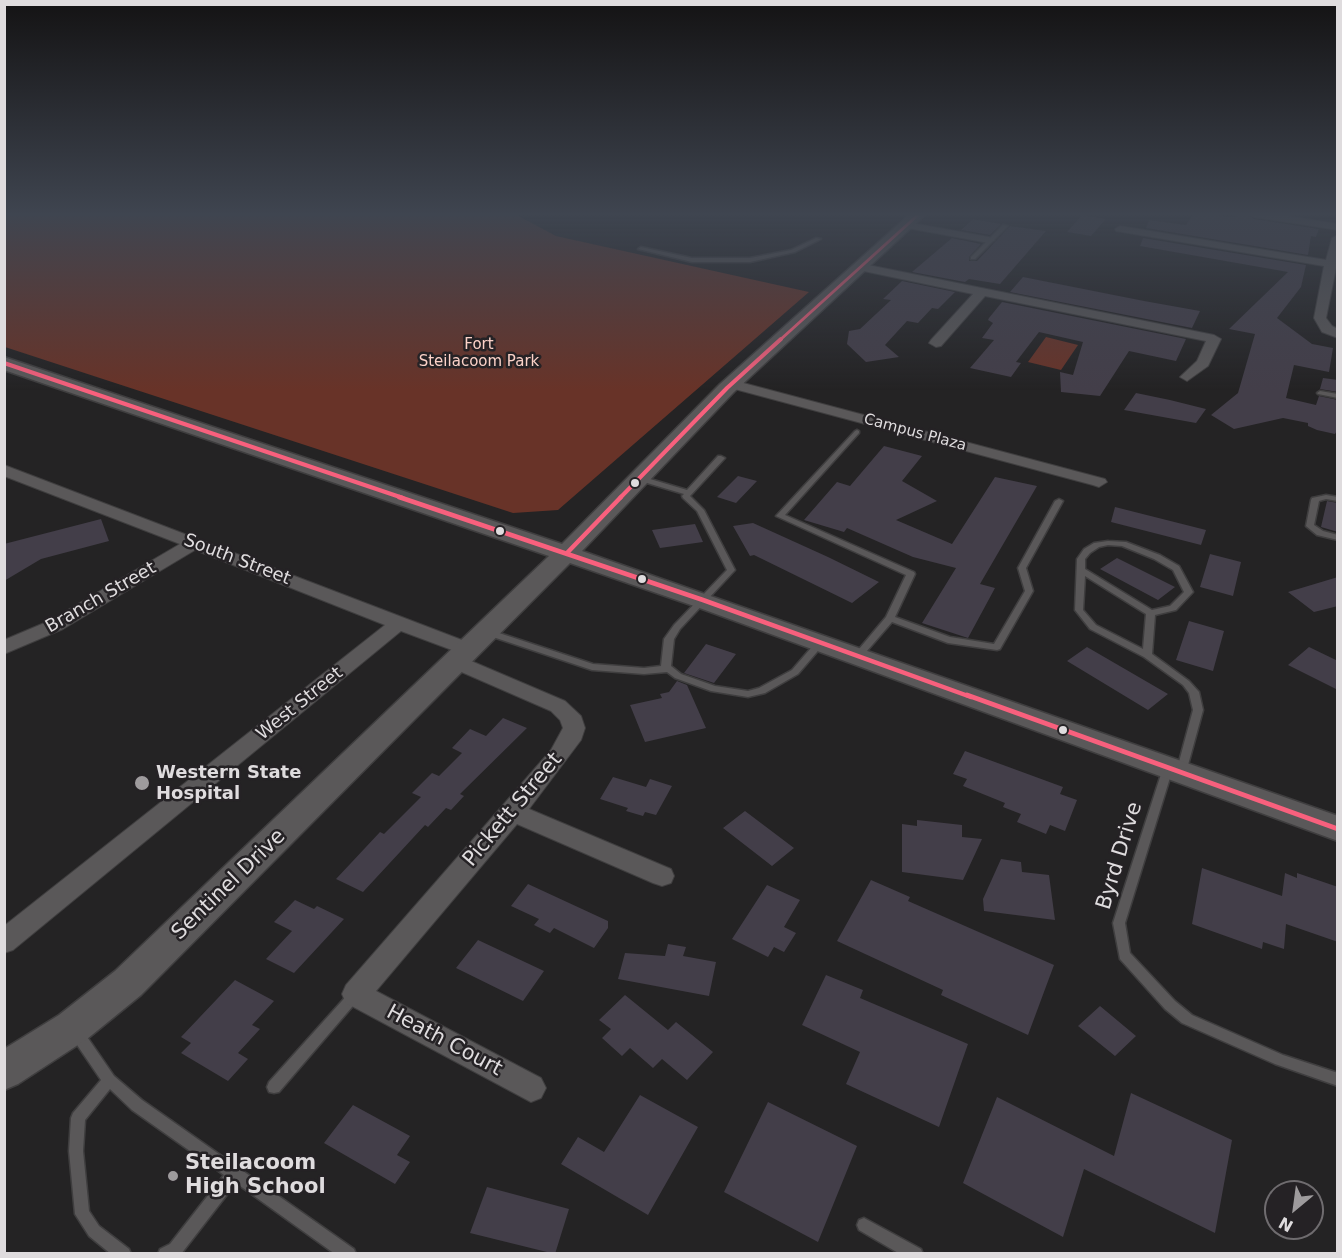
<!DOCTYPE html>
<style>
body{margin:0}
#map{position:relative;width:1342px;height:1258px;overflow:hidden;background:#242324;font-family:"DejaVu Sans",sans-serif}
canvas{display:block}
.frame{position:absolute;inset:0;border:6px solid #dfdcde;pointer-events:none}
.north{position:absolute;left:1264px;top:1180px;width:60px;height:60px;box-sizing:border-box;background:#252225;border:2px solid #6f6c6f;border-radius:50%;rotate:209deg;font-size:16px;font-weight:700;line-height:24px;text-align:center;color:#dfdcde}
.north::after{content:'';display:block;margin:auto;width:21px;height:27px;background:#9e9b9d;clip-path:polygon(50% 0,100% 100%,50% 72%,0 100%)}
</style>
<div id="map">
<canvas width="1342" height="1258"></canvas>
<div class="frame"></div>
<div class="north">N</div>
</div>
<script>
const c = document.querySelector('canvas').getContext('2d');
c.lineJoin = 'round';
function fill(path, color) { c.fillStyle = color; c.fill(path, 'evenodd'); }
const poly = rows => new Path2D(rows.map(r => 'M' + r).join(''));
function trace(path, color, width, dash) { c.strokeStyle = color; c.lineWidth = width; c.lineCap = dash ? 'butt' : 'round'; c.setLineDash(dash || []); c.stroke(path); }
function drawText(font, color, halo, rows, align = 'center') {
  c.font = font + ' "DejaVu Sans",sans-serif'; c.lineWidth = 5; c.setLineDash([]); c.textBaseline = 'middle'; c.strokeStyle = halo; c.fillStyle = color; for (const [text, x, y, turn = 0] of rows) {
    c.save(); c.translate(x, y); c.rotate((+turn || 0) * Math.PI / 180); c.textAlign = isNaN(turn) ? turn : align; if (halo) c.strokeText(text, 0, 0); c.fillText(text, 0, 0); c.restore();
  }
}
const green = poly([
 [5,214,515,214,556,236,809,292,558,510,513,513,5,347],
 [1046,337,1078,345,1061,370,1028,362]
]);
const building = poly([
 [1193,214,1235,217,1235,214,1247,214,1254,219,1319,229,1316,237,1311,236,1308,255,1146,228,1149,220,1186,225],
 [1082,215,1106,219,1091,236,1067,232],
 [973,219,1001,224,990,235,961,230],
 [1010,226,1046,231,1000,284,969,279,965,282,912,272,952,238,981,244,969,257,969,261,977,261],
 [1143,238,1306,265,1301,287,1277,318,1312,344,1333,348,1329,372,1294,365,1286,398,1316,405,1319,396,1338,400,1338,429,1335,434,1317,430,1308,426,1308,423,1283,418,1234,429,1211,415,1238,393,1255,334,1229,329,1288,272,1140,246],
 [1023,277,1144,301,1200,311,1192,328,1010,292],
 [902,281,955,292,938,309,932,308,918,323,907,321,885,345,899,357,866,362,847,344,849,331,860,329,891,300,883,299],
 [1002,302,1186,339,1176,361,1129,351,1100,396,1061,392,1060,372,1073,375,1083,342,1039,332,1016,362,1021,363,1011,377,970,368,994,340,982,338,993,323,988,320,989,318],
 [1323,378,1338,380,1338,392,1320,389],
 [1136,393,1170,400,1206,409,1196,423,1124,410],
 [884,446,922,456,902,481,937,501,896,520,952,544,995,477,1037,486,980,584,995,588,968,638,922,623,956,568,913,557,847,528,844,532,804,520,837,482,850,486],
 [738,476,757,481,736,503,717,497],
 [1327,501,1338,503,1338,532,1321,527],
 [1115,507,1206,530,1201,545,1111,522],
 [101,519,109,541,41,559,4,581,4,544],
 [753,523,828,557,879,582,852,603,754,555,750,556,733,526],
 [695,524,703,542,660,548,652,530],
 [1210,554,1241,562,1233,596,1200,587],
 [1117,558,1175,587,1158,600,1100,569],
 [1338,577,1338,606,1314,612,1288,592],
 [1189,621,1224,631,1213,671,1176,660],
 [706,644,736,654,714,683,684,673],
 [1087,647,1168,694,1148,710,1067,661],
 [1309,647,1338,661,1338,690,1288,665],
 [677,681,687,685,706,728,645,742,630,705,662,698,660,694,669,692],
 [503,718,527,728,460,794,464,796,451,810,446,808,428,827,425,825,363,892,336,879,380,832,384,834,421,797,412,793,432,773,439,776,462,753,452,748,470,729,486,736],
 [965,751,1063,787,1060,794,1077,800,1065,831,1050,825,1046,834,1017,822,1021,814,1003,807,1005,803,963,786,967,779,953,774],
 [613,777,646,787,650,779,672,786,656,815,645,812,643,816,626,811,628,808,600,799],
 [745,811,794,848,772,866,723,828],
 [917,820,962,825,962,837,982,839,963,880,902,872,902,824,917,826],
 [1001,859,1021,862,1022,872,1049,875,1055,920,984,911,983,899],
 [1202,868,1282,896,1285,873,1297,878,1297,873,1338,887,1338,942,1286,924,1284,949,1263,942,1262,949,1192,924],
 [871,880,910,897,908,901,1054,965,1028,1035,941,995,943,990,837,941],
 [528,884,608,921,608,928,594,948,554,928,550,933,534,925,539,919,511,906],
 [767,885,800,900,784,927,796,933,784,952,774,947,768,957,732,939],
 [295,900,314,909,317,906,344,919,294,973,266,959,292,931,274,922],
 [478,940,544,971,523,1001,456,968],
 [668,944,686,947,683,956,716,962,709,996,618,979,625,953,665,956],
 [826,975,863,990,860,998,968,1044,939,1127,846,1084,860,1052,802,1025],
 [235,980,274,1001,252,1025,260,1029,238,1053,248,1059,228,1081,181,1053,191,1043,181,1037],
 [625,995,668,1030,676,1022,713,1052,687,1080,662,1059,653,1068,630,1048,622,1056,602,1038,611,1029,599,1020],
 [1100,1006,1136,1036,1115,1056,1078,1026],
 [1131,1093,1232,1140,1215,1233,1084,1169,1063,1237,963,1183,997,1097,1114,1156],
 [640,1095,698,1127,648,1215,561,1164,578,1137,604,1152],
 [768,1102,857,1146,818,1242,724,1192],
 [353,1105,410,1136,397,1155,410,1162,395,1184,324,1143],
 [487,1187,569,1209,555,1254,470,1233]
]);
const lane = poly([
 [1003,225,1008,226,975,259,971,259,971,257,1003,225],
 [816,238,821,239,795,252,750,262,692,262,638,249,641,247,692,258,750,258,791,250,816,238],
 [1320,391,1338,394,1338,398,1318,394,1317,393,1320,391],
 [857,430,859,431,859,433,785,515,914,572,915,574,895,617,950,637,994,644,1025,591,1018,568,1055,501,1059,499,1063,501,1026,568,1033,591,1000,649,997,650,948,643,892,622,860,659,854,659,852,657,854,655,886,617,906,575,776,516,855,431,857,430],
 [718,456,721,456,725,458,690,496,704,510,735,570,680,629,674,639,671,666,681,674,715,686,748,691,759,688,792,670,817,641,823,641,825,643,823,645,798,674,765,693,748,697,711,691,675,678,667,672,644,674,592,670,484,634,482,632,484,630,490,630,593,664,644,668,661,666,664,639,674,625,727,570,697,511,683,498,682,496,684,494,637,480,636,478,640,476,687,490,718,456],
 [1326,495,1338,497,1338,501,1326,499,1319,501,1314,525,1323,531,1338,535,1338,540,1317,535,1306,526,1311,500,1312,498,1326,495],
 [1108,541,1126,542,1160,555,1179,566,1193,592,1176,610,1155,615,1152,654,1189,681,1199,692,1203,710,1185,776,1177,776,1176,773,1193,710,1189,693,1183,685,1144,657,1090,629,1075,610,1077,559,1084,549,1094,543,1108,541],
 [1108,545,1122,546,1154,559,1173,570,1184,592,1170,606,1152,610,1085,569,1085,559,1090,553,1099,547,1108,545],
 [1085,576,1146,614,1143,649,1096,625,1083,610,1085,576],
 [1168,764,1172,765,1173,768,1125,923,1130,953,1175,1001,1192,1015,1283,1055,1338,1073,1338,1086,1275,1064,1182,1023,1165,1009,1120,959,1113,923,1163,768,1164,765,1168,764],
 [354,990,358,992,360,996,358,1000,279,1092,274,1093,269,1092,267,1087,269,1082,350,992,354,990],
 [76,1026,81,1028,114,1076,142,1100,354,1249,356,1254,335,1254,236,1183,181,1254,158,1254,160,1249,170,1244,224,1175,132,1110,110,1089,85,1120,83,1151,89,1211,99,1226,129,1249,131,1254,111,1254,89,1236,75,1214,69,1151,71,1118,73,1113,101,1080,71,1036,70,1032,71,1028,76,1026],
 [864,1218,921,1249,923,1254,900,1254,859,1230,857,1225,859,1220,864,1218]
]);
const street = poly([
 [1249,214,1274,214,1338,224,1338,230,1254,217,1249,214],
 [906,222,989,237,995,240,989,243,902,227,901,225,906,222],
 [1120,226,1326,260,1332,238,1338,235,1338,258,1326,318,1332,326,1338,329,1338,338,1322,332,1314,318,1324,266,1116,231,1115,229,1120,226],
 [858,263,1214,335,1221,339,1208,366,1187,381,1180,377,1197,361,1206,341,985,296,941,346,936,347,929,343,931,340,973,294,854,269,854,265,858,263],
 [732,380,1105,479,1107,482,1099,487,1093,485,727,387,725,384,732,380],
 [4,465,475,645,478,650,475,655,468,656,401,631,13,950,4,953,4,926,385,625,195,550,63,629,4,654,4,640,49,621,180,544,4,476,4,465],
 [457,655,565,701,581,716,585,728,581,740,529,809,671,869,674,876,671,883,662,886,653,883,517,824,376,991,541,1078,546,1088,541,1098,531,1102,346,1003,342,994,346,985,551,750,563,728,560,720,551,711,450,667,447,662,450,657,457,655]
]);
const secondary = poly([
 [910,214,926,214,734,392,582,551,1338,816,1338,841,694,606,570,563,141,995,87,1039,18,1084,4,1090,4,1049,59,1015,115,971,549,556,4,370,4,357,562,544,720,384,910,214]
]);
const bus1Far3 = poly([
 [780,340,919,214]
]);
const bus1Far2 = poly([
 [4,363,403,498],
 [620,498,727,388,781,339]
]);
const bus1Far1 = poly([
 [399,497,703,600,971,697],
 [567,553,621,497]
]);
const bus1 = poly([
 [967,695,1338,829]
]);
const markers = [
 [635,483,5,"#dfdcde"],
 [500,531,5,"#dfdcde"],
 [642,579,5,"#dfdcde"],
 [1063,730,5,"#dfdcde"],
 [142,783,8,"#9e9b9d"],
 [173,1176,6,"#9e9b9d"]
];
const farParknames = [
 ["Fort",479,345],
 ["Steilacoom Park",479,362]
];
const farStreetnames = [
 ["Campus Plaza",915,433,15]
];
const streetNames = [
 ["South Street",237,560,21],
 ["Branch Street",101,598,-30],
 ["West Street",300,704,-39]
];
const poiNames = [
 ["Western State",156,773],
 ["Hospital",156,794]
];
const nearStreetnames = [
 ["Pickett Street",513,810,-50],
 ["Byrd Drive",1120,856,-73],
 ["Sentinel Drive",229,885,-44],
 ["Heath Court",444,1041,28]
];
const nearPoinames = [
 ["Steilacoom",185,1164],
 ["High School",185,1188]
];
fill(green, '#683328');
fill(building, '#433e49');
trace(lane, '#3f3e3f', 3);
trace(street, '#3f3e3f', 2);
trace(secondary, '#3f3e3f', 3);
fill(lane, '#5a5859');
fill(street, '#5a5859');
fill(secondary, '#5a5859');
trace(bus1Far3, '#f8607d', 3);
trace(bus1Far2, '#f8607d', 4);
trace(bus1Far1, '#f8607d', 4.5);
trace(bus1, '#f8607d', 5);
const sky = c.createLinearGradient(0, 0, 0, 390);
sky.addColorStop(0, '#141314');
sky.addColorStop(0.55, '#3f4550');
sky.addColorStop(1, '#3f455000');
c.fillStyle = sky;
c.fillRect(0, 0, 1342, 390);
for (const [x, y, r, color] of markers) { const dot = new Path2D(); dot.arc(x, y, r, 0, 2 * Math.PI); c.fillStyle = color; c.fill(dot); trace(dot, '#252225', 2); }
drawText('15px', '#fcd2c8', '#252225', farParknames);
drawText('15px', '#dfdcde', '#252225', farStreetnames);
drawText('18px', '#dfdcde', '#252225', streetNames);
drawText('bold 18px', '#dfdcde', '#252225', poiNames, 'left');
drawText('21px', '#dfdcde', '#252225', nearStreetnames);
drawText('bold 21px', '#dfdcde', '#252225', nearPoinames, 'left');
</script>
